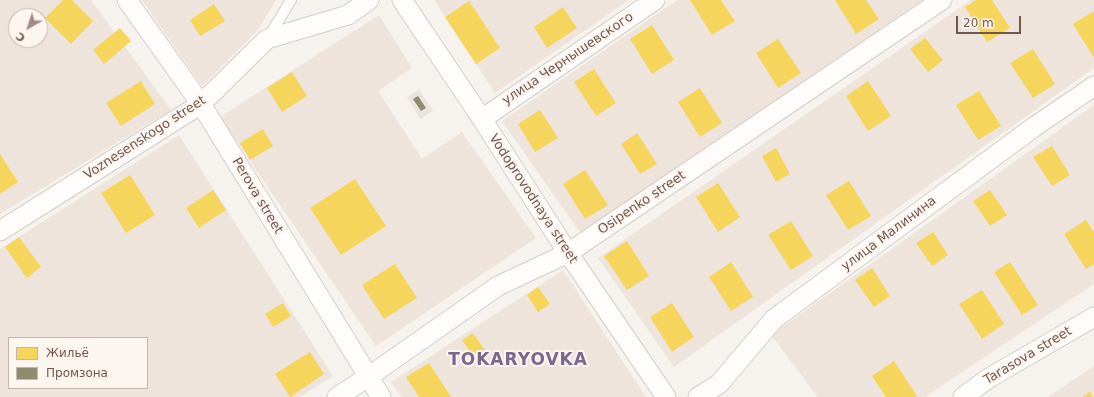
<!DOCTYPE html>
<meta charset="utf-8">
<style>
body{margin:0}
#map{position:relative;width:1094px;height:397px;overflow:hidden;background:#f6f2ee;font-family:"DejaVu Sans",sans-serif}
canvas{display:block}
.legend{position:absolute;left:8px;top:337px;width:140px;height:52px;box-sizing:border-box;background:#fdf6f0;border:1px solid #c5b6b0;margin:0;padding:5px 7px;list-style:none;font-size:12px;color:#725750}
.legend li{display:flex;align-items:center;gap:8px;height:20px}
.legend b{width:20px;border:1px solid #c5b6b0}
.north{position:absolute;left:8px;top:8px;width:40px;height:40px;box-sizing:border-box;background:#fdf6f0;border:1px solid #c5b6b0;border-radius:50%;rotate:219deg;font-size:11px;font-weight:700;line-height:16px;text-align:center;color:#725750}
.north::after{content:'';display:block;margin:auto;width:14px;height:18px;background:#a08d87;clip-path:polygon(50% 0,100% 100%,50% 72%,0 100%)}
.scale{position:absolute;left:956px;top:16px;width:65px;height:18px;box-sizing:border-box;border:2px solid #725750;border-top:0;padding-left:5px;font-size:12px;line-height:14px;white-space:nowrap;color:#725750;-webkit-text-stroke:3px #fdf6f0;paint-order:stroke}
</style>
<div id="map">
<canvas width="1094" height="397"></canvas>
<ul class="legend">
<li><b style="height:11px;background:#f6d55c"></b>Жильё</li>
<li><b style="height:11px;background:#8c8c6e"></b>Промзона</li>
</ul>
<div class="north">С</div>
<div class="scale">20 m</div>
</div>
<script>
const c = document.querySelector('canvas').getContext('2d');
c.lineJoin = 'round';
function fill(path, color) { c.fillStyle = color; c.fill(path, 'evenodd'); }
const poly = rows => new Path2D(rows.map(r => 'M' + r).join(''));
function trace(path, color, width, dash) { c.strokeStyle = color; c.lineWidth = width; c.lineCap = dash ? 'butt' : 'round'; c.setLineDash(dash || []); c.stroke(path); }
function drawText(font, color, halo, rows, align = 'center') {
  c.font = font + ' "DejaVu Sans",sans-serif'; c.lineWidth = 4; c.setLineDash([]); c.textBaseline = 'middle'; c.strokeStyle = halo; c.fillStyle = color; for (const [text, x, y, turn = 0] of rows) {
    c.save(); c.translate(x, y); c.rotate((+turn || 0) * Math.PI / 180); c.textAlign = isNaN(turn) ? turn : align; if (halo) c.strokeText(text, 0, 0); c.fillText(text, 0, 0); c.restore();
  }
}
const residential = poly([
 [0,0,91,0,171,110,0,214],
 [16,16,40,16,40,40,16,40],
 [142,0,276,0,258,30,202,86],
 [434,0,629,0,495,93],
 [677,0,923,0,581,234,502,121],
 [971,0,1094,0,1094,68,674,367,598,258],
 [379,15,412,68,378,91,422,159,462,132,536,238,376,346,220,117],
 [1094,105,1094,284,925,397,818,397,771,335],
 [179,135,333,376,300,397,0,397,0,249],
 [9,338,147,338,147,388,9,388],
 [563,270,646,397,402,397,391,382],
 [1094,366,1094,397,1048,397]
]);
const industrial = poly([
 [419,89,433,111,420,119,407,97]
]);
const homes = poly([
 [63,0,72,0,93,21,71,44,45,18],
 [690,0,721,0,735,21,712,35],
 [835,0,866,0,879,19,856,34],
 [976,0,992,0,1010,28,987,42,965,7],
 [469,1,500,48,476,64,445,17],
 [214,4,225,21,200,36,190,20],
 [563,7,577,28,547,48,534,27],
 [1094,11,1094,58,1073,24],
 [652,25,674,60,652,74,630,39],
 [120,28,131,41,104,64,93,50],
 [925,38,943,60,928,72,910,49],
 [778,39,801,73,778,88,756,53],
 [1033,49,1055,84,1033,98,1010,63],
 [594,69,616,103,596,116,574,82],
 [292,72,307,96,282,112,267,88],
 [141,81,155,104,121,126,106,103],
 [868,81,891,116,868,131,846,96],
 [700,88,722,123,700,137,678,102],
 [979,91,1001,126,978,140,956,105],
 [540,110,558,138,535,152,518,124],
 [263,129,273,146,250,160,240,143],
 [637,133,657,164,640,174,621,144],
 [1052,146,1070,175,1052,186,1033,157],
 [776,148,790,174,776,182,762,156],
 [0,154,18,182,0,194],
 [585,170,608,205,585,219,563,184],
 [130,175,155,215,126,233,101,193],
 [355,179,386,226,341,255,310,208],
 [849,181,871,216,848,230,826,195],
 [718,183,740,217,718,232,696,197],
 [213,190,226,210,199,228,186,208],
 [990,190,1007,215,990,226,973,201],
 [1086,220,1094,232,1094,264,1086,269,1064,234],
 [791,221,813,256,791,270,768,235],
 [933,232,948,255,932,266,916,243],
 [19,237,41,267,27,278,5,247],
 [627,241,649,276,627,290,604,256],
 [731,262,753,297,731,311,709,277],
 [1010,262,1038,305,1022,315,994,272],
 [395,264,417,298,384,319,362,285],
 [872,268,890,296,874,307,855,280],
 [538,287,550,304,538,312,527,295],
 [982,290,1004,324,982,339,959,304],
 [283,303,291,316,273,327,265,314],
 [672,303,694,337,672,352,650,317],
 [473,333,486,352,475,359,462,340],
 [310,352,324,374,290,397,275,374],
 [894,361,917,396,915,397,886,397,872,376],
 [429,363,451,397,419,397,406,377],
 [1090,392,1093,397,1082,397]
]);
const industry = poly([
 [418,96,426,108,421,111,413,99]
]);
const lane = poly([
 [268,38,291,0]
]);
const street = poly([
 [127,0,201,104,381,397],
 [402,0,482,119,568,253,666,397],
 [482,119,655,0],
 [0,231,201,104,267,39,348,15,369,0],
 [337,397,368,377,498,286,568,253,942,0],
 [698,397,719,384,774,319,1034,127,1094,86],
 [963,397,989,378,1094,317]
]);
const streetNames = [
 ["улица Чернышевского",568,59,-34],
 ["Voznesenskogo street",145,138,-33],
 ["Perova street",257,196,59],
 ["Vodoprovodnaya street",533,199,57],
 ["Osipenko street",642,203,-34],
 ["улица Малинина",889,234,-37],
 ["Tarasova street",1028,356,-31]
];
const districtNames = [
 ["TOKARYOVKA",518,361]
];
fill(residential, '#eee4dc');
fill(industrial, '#eae3e0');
fill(homes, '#f6d55c');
fill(industry, '#8c8c6e');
trace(lane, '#d5ceca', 12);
trace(street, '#d5ceca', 21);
trace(lane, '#fefdfc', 10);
trace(street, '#fefdfc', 19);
drawText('13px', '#725750', '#fdf6f0', streetNames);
c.letterSpacing = '1px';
drawText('bold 17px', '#7b688d', '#fdf6f0', districtNames);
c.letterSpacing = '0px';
</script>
